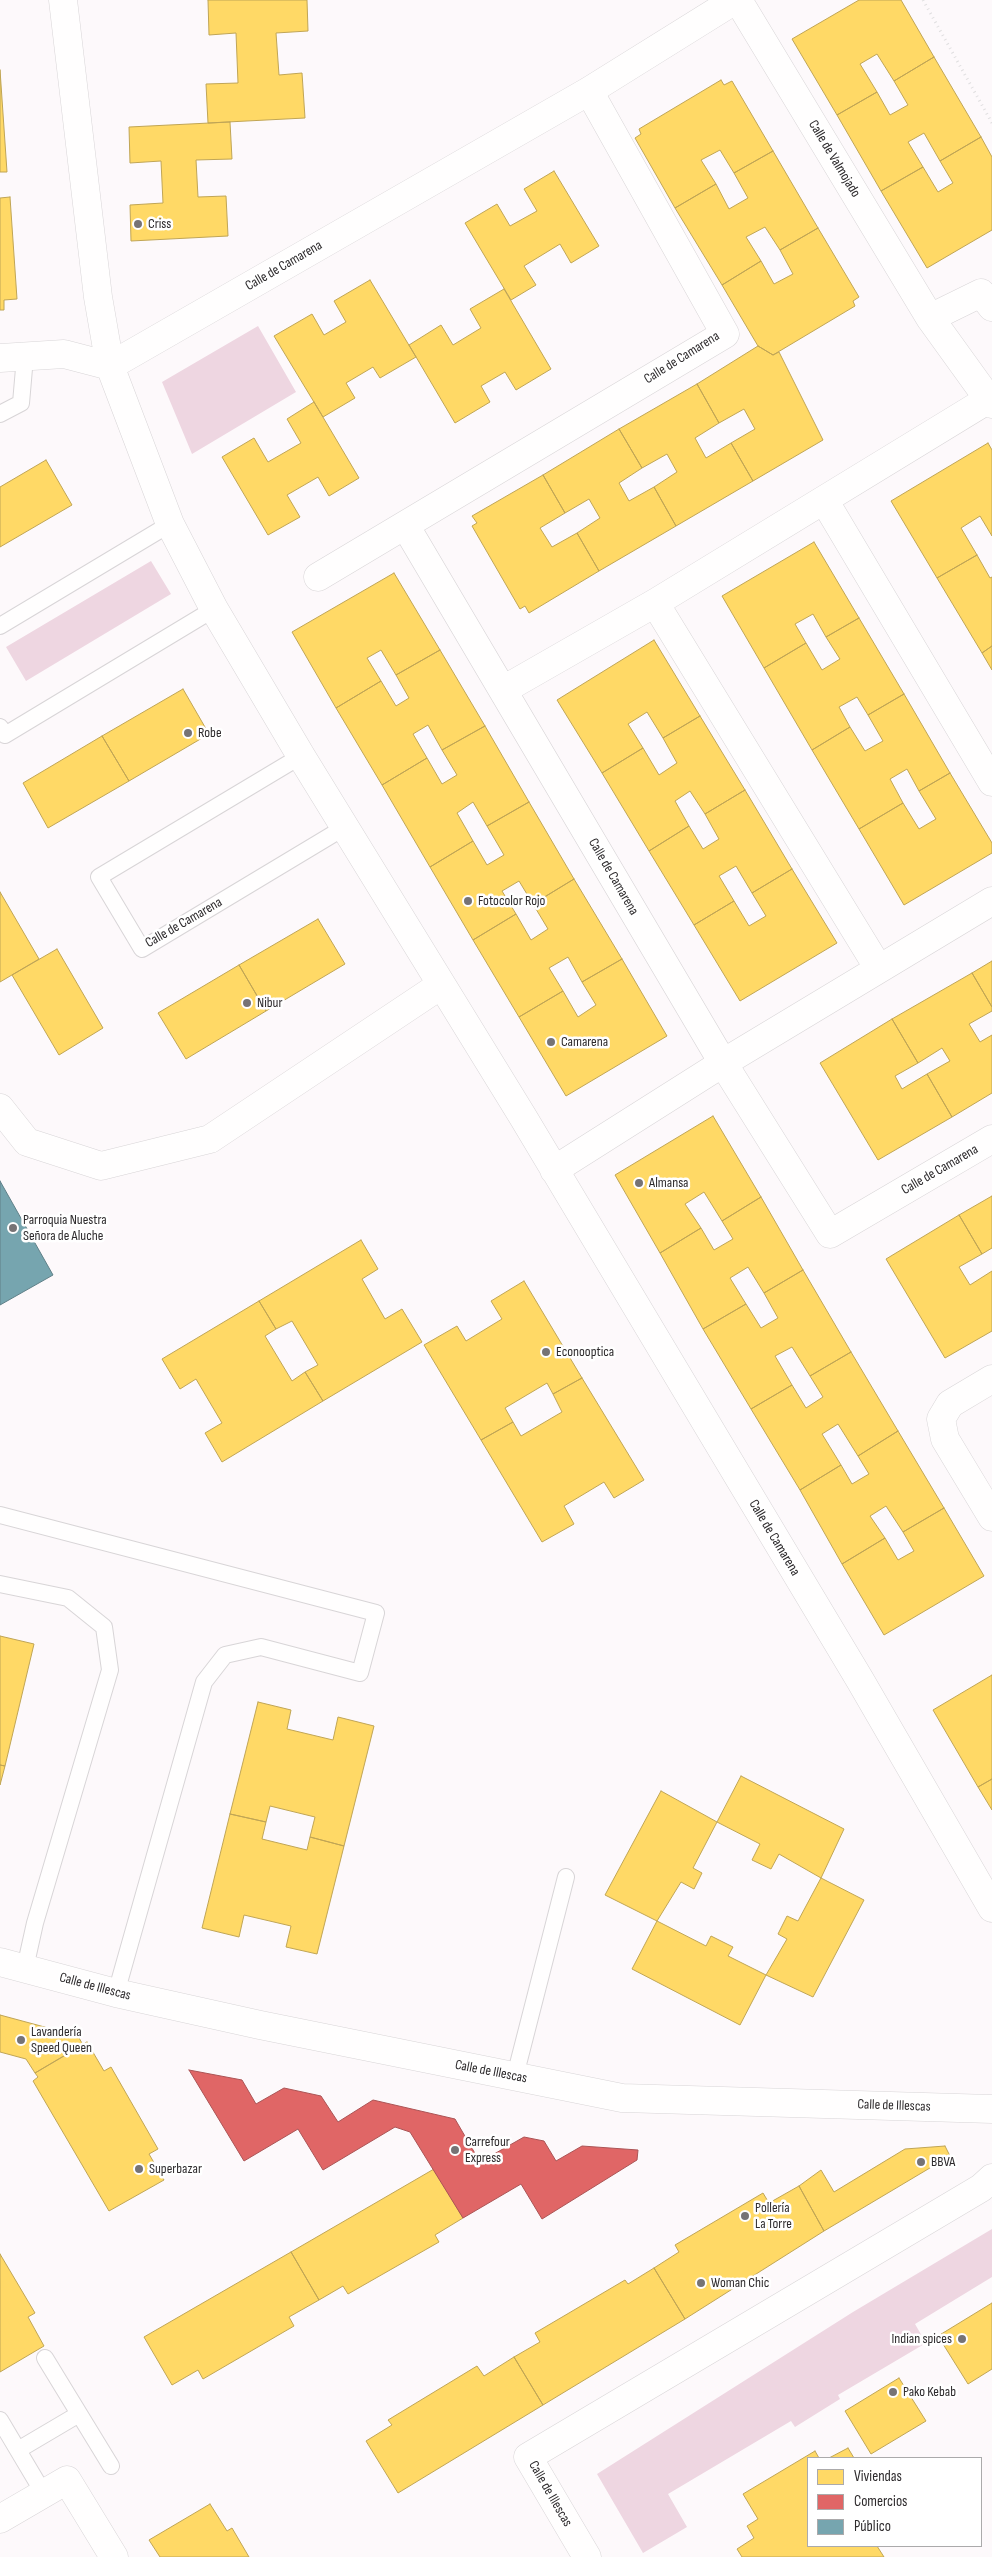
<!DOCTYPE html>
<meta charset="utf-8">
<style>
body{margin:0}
#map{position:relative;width:992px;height:2557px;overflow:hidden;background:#fdf9fb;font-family:"Sofia Sans Condensed",sans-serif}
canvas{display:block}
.legend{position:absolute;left:807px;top:2457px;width:175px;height:90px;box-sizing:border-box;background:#fff;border:1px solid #abaaab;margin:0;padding:6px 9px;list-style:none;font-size:15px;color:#2e2b2d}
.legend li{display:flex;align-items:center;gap:10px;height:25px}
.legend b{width:25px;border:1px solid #abaaab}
</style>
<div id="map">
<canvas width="992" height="2557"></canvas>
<ul class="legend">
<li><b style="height:14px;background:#ffd966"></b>Viviendas</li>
<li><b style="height:14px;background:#e06666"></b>Comercios</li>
<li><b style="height:14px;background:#76a5af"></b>Público</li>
</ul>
</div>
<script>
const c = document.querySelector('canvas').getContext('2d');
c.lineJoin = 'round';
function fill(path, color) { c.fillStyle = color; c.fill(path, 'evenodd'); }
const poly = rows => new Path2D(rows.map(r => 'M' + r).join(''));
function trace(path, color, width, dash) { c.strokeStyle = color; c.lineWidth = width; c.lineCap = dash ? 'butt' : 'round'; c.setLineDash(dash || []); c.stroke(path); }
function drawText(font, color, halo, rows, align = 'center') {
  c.font = font + ' "Sofia Sans Condensed",sans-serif'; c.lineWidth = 5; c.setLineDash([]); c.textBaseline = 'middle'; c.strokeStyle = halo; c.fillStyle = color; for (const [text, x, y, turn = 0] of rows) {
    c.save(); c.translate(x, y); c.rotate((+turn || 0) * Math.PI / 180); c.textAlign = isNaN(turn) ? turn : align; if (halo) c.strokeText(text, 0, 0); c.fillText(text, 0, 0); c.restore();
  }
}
const green = poly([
 [258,326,296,392,192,454,162,382],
 [151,561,171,594,26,681,6,647],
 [992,2229,992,2277,915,2324,926,2343,838,2395,840,2399,795,2427,791,2421,668,2494,687,2527,643,2553,597,2474,853,2312]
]);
const homes = poly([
 [208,0,307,0,308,31,276,33,279,75,302,73,305,118,208,123,206,84,238,83,236,33,209,35,208,0],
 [859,0,901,0,934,57,894,81,877,54,860,64,877,92,837,115,792,39,859,0],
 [934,57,981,137,940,161,924,133,908,142,923,167,881,191,837,115,877,92,890,115,908,105,894,81,934,57],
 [0,70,7,172,0,172,0,70],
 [721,80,724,85,732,81,773,151,734,173,720,150,701,160,716,184,675,208,635,138,641,134,639,129,721,80],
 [230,122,232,159,196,160,198,197,226,196,228,236,131,241,130,205,163,203,161,161,130,163,129,127,230,122],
 [981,137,992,157,992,230,927,268,881,191,923,167,938,192,953,183,940,161,981,137],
 [773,151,818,228,780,250,765,227,746,237,761,261,722,285,675,208,716,184,729,209,748,198,734,173,773,151],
 [554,171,599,246,571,263,560,244,524,266,536,285,511,300,465,223,497,204,510,226,537,211,524,189,554,171],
 [10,197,17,299,4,300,4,310,0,310,0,198,10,197],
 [818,228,859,297,853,301,855,306,773,355,758,346,722,285,761,261,774,284,793,274,780,250,818,228],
 [370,280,416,357,380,378,373,367,346,383,355,398,323,417,274,336,312,314,324,335,346,322,334,301,370,280],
 [504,289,551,369,516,390,505,372,481,386,490,402,455,423,409,345,441,325,453,345,481,328,470,309,504,289],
 [758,346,773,355,779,352,823,440,753,481,731,443,755,429,744,409,719,423,697,384,758,346],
 [697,384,719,423,695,438,706,458,731,443,753,481,676,526,654,487,677,472,667,454,642,468,619,429,697,384],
 [314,402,359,478,329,496,318,477,287,495,300,517,268,535,222,457,254,438,268,462,301,443,287,419,314,402],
 [619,429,642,468,619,483,629,501,654,487,676,526,599,571,577,533,600,518,589,499,565,513,543,475,619,429],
 [988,443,992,450,992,536,980,516,961,528,977,555,937,578,891,501,988,443],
 [46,460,72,505,0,547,0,487,46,460],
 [543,475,565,513,540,528,552,547,577,533,599,571,529,613,525,606,520,609,472,526,477,523,472,516,543,475],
 [814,542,859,618,826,637,813,614,795,624,806,643,764,668,722,596,814,542],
 [977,555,990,578,992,577,992,646,982,653,937,578,977,555],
 [394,573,440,650,396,675,381,650,367,658,381,681,336,708,292,632,394,573],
 [859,618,904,694,868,715,857,697,839,707,850,727,812,750,764,668,806,643,822,670,840,659,826,637,859,618],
 [654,640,700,716,663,738,647,712,628,724,643,748,602,773,557,700,654,640],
 [992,646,992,670,982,653,992,646],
 [440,650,485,726,442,750,428,725,413,734,427,758,382,785,336,708,381,681,396,706,409,698,396,675,440,650],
 [183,689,209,734,129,781,102,736,183,689],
 [904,694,950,773,919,791,907,769,890,779,903,803,859,829,812,750,850,727,865,751,883,741,868,715,904,694],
 [700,716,745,790,705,814,690,791,675,801,689,826,649,851,602,773,643,748,659,775,677,763,663,738,700,716],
 [485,726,529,802,487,826,473,802,457,813,473,841,430,867,382,785,427,758,442,784,457,775,442,750,485,726],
 [102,736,129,781,48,828,23,783,102,736],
 [950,773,992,843,992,853,904,905,859,829,903,803,919,829,936,819,919,791,950,773],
 [745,790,792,869,752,893,736,866,719,876,734,901,694,925,649,851,689,826,703,849,719,839,705,814,745,790],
 [529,802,574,879,533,904,519,881,502,891,516,914,473,940,430,867,473,841,487,865,504,855,487,826,529,802],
 [792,869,837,943,740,1001,694,925,734,901,749,926,766,916,752,893,792,869],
 [574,879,622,959,582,982,568,957,549,968,563,991,519,1017,473,940,516,914,531,940,548,929,533,904,574,879],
 [0,892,39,959,0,982,0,892],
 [318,919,345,964,266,1011,239,965,318,919],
 [57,949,103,1028,59,1055,12,975,57,949],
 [622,959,667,1036,566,1096,519,1017,563,991,578,1017,596,1005,582,982,622,959],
 [992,961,992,1007,972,973,992,961],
 [239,965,266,1011,186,1059,158,1013,239,965],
 [972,973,992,1007,992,1011,969,1024,980,1042,992,1035,992,1093,952,1117,927,1074,950,1061,942,1048,918,1063,892,1019,972,973],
 [892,1019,918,1063,895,1076,902,1089,927,1074,952,1117,878,1160,820,1063,892,1019],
 [713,1116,761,1197,722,1221,704,1192,685,1204,701,1228,660,1253,615,1175,713,1116],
 [992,1196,992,1248,982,1254,959,1215,992,1196],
 [761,1197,803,1270,764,1293,748,1267,730,1278,746,1304,703,1329,660,1253,701,1228,714,1250,733,1239,722,1221,761,1197],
 [959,1215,982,1254,959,1267,970,1285,992,1271,992,1331,945,1358,886,1259,959,1215],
 [361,1240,378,1269,362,1279,385,1319,402,1309,422,1342,323,1401,305,1372,318,1365,292,1321,276,1329,259,1301,361,1240],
 [803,1270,851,1352,810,1376,792,1347,775,1356,792,1385,751,1409,703,1329,746,1304,761,1328,778,1318,764,1293,803,1270],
 [524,1281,582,1378,553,1394,547,1383,505,1408,513,1422,481,1440,424,1345,457,1326,466,1341,502,1319,491,1301,524,1281],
 [259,1301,276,1329,265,1336,292,1381,305,1372,323,1401,222,1462,205,1433,222,1423,196,1379,180,1389,162,1359,259,1301],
 [851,1352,898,1431,858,1456,838,1424,822,1434,841,1465,800,1490,751,1409,792,1385,806,1408,823,1397,810,1376,851,1352],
 [582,1378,644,1480,614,1498,604,1482,564,1506,574,1524,542,1542,481,1440,513,1422,521,1436,562,1412,553,1394,582,1378],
 [898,1431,944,1508,903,1532,886,1506,870,1516,885,1538,842,1564,800,1490,841,1465,852,1484,869,1474,858,1456,898,1431],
 [944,1508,984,1576,884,1635,842,1564,885,1538,898,1560,914,1551,903,1532,944,1508],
 [0,1636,34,1644,5,1766,0,1765,0,1636],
 [992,1675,992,1779,978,1787,933,1710,992,1675],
 [258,1702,291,1710,287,1729,333,1740,338,1717,374,1726,344,1846,310,1837,315,1817,270,1806,266,1822,230,1814,258,1702],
 [0,1765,5,1766,0,1785,0,1765],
 [741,1776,844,1829,821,1878,779,1854,771,1869,752,1860,760,1844,717,1822,741,1776],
 [992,1779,992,1810,978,1787,992,1779],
 [661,1791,717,1822,693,1868,702,1873,694,1889,681,1882,657,1921,605,1895,661,1791],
 [230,1814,266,1822,262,1839,307,1850,310,1837,344,1846,317,1954,286,1947,291,1926,244,1915,239,1937,202,1928,230,1814],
 [821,1878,864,1900,813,1997,766,1975,787,1939,778,1934,787,1916,798,1921,821,1878],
 [657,1921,706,1946,711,1936,733,1947,728,1956,766,1975,740,2025,632,1969,657,1921],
 [0,2015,78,2036,83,2045,35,2073,26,2059,0,2052,0,2015],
 [87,2042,104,2071,111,2067,158,2149,149,2154,164,2180,109,2211,33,2081,38,2077,35,2073,87,2042],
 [945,2146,950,2156,824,2231,799,2186,821,2170,834,2192,905,2149,945,2146],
 [434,2169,463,2218,435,2235,439,2242,348,2294,343,2286,319,2300,291,2252,434,2169],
 [799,2186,824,2231,685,2319,654,2268,679,2252,675,2245,763,2193,769,2203,799,2186],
 [291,2252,319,2300,289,2317,294,2326,203,2379,198,2370,172,2385,144,2337,291,2252],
 [0,2254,35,2313,28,2317,44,2346,0,2372,0,2254],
 [654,2268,685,2319,543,2405,514,2357,540,2342,535,2333,625,2280,628,2284,654,2268],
 [992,2303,992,2369,968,2384,938,2336,992,2303],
 [514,2357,543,2405,398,2493,366,2441,392,2425,388,2420,477,2366,484,2376,514,2357],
 [899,2378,926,2421,871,2454,845,2411,899,2378],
 [848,2448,854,2458,829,2458,848,2448],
 [815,2451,819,2458,808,2458,808,2546,877,2546,884,2557,742,2557,737,2549,754,2538,747,2526,758,2519,743,2494,815,2451],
 [210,2504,227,2531,232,2528,249,2557,160,2557,149,2540,210,2504]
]);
const shops = poly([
 [189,2070,242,2080,256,2104,284,2088,321,2096,338,2122,373,2100,455,2119,480,2162,524,2137,544,2141,556,2161,582,2146,638,2150,637,2160,542,2219,521,2184,463,2218,410,2132,395,2127,323,2170,298,2129,244,2161,189,2070]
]);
const public = poly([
 [0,1181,53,1275,0,1305,0,1181]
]);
const path = poly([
 [923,0,992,123]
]);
const service = poly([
 [0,414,21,403,25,357],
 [0,626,170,524],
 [0,727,5,735,214,609],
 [301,756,99,877,142,949,345,827],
 [0,1515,376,1613,360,1673,261,1647,225,1655,204,1682,116,1993],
 [0,1584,68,1598,104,1627,110,1670,35,1923,25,1968],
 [515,2076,566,1877],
 [45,2358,111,2466],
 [0,2420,44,2494],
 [18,2450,79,2414]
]);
const minor = poly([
 [63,0,98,297,110,366,170,524,214,609,301,756,523,1117,860,1680,992,1908],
 [738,0,930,318,992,404],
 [930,318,981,293,992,307],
 [0,358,64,354,110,366,589,91,735,0],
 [824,500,992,782],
 [405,525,723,1063,830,1234,992,1139],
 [318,577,725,334,589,91],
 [655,603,879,969],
 [503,690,655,603,989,399],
 [0,1108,27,1142,101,1166,210,1139,441,985],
 [554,1170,723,1063,992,901],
 [992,1379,950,1404,941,1419,945,1439,992,1517],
 [0,2519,67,2480,114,2557],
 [587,2557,528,2457,981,2188,992,2178]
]);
const tertiary = poly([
 [0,1962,116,1993,260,2025,622,2098,992,2109]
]);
const markers = [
 [138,224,5,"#767375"],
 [188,733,5,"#767375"],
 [468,901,5,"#767375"],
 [247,1003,5,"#767375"],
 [551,1042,5,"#767375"],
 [639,1183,5,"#767375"],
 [13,1228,5,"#767375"],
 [546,1352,5,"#767375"],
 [21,2040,5,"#767375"],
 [455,2150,5,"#767375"],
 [921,2162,5,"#767375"],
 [139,2169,5,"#767375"],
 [745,2216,5,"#767375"],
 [701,2283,5,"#767375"],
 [962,2339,5,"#767375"],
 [893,2392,5,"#767375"]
];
const streetNames = [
 ["Calle de Valmojado",834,159,59],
 ["Calle de Camarena",284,266,-30],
 ["Calle de Camarena",682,358,-32],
 ["Calle de Camarena",613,877,60],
 ["Calle de Camarena",184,923,-30],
 ["Calle de Camarena",940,1170,-30],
 ["Calle de Camarena",774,1538,59],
 ["Calle de Illescas",95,1987,15],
 ["Calle de Illescas",491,2072,11],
 ["Calle de Illescas",894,2106,2],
 ["Calle de Illescas",550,2494,60]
];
const poiNames = [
 ["Criss",148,224],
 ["Robe",198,733],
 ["Fotocolor Rojo",478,901],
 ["Nibur",257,1003],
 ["Camarena",561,1042],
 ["Almansa",649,1183],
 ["Parroquia Nuestra",23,1220],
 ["Señora de Aluche",23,1236],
 ["Econooptica",556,1352],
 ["Lavandería",31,2032],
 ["Speed Queen",31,2048],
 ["Carrefour",465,2142],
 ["Express",465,2158],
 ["BBVA",931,2162],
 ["Superbazar",149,2169],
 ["Pollería",755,2208],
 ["La Torre",755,2224],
 ["Woman Chic",711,2283],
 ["Indian spices",952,2339,"right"],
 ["Pako Kebab",903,2392]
];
fill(green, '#eed6e1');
fill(homes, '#ffd966');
trace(homes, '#c0a555', 1);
fill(shops, '#e06666');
trace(shops, '#ab5455', 1);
fill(public, '#76a5af');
trace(public, '#608088', 1);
trace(service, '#d8d5d7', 18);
trace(minor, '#d8d5d7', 29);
trace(tertiary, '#d8d5d7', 29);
trace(path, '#e0dfe0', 3, [1, 4]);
trace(service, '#fffefe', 16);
trace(minor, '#fffefe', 28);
trace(tertiary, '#fffefe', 28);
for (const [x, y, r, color] of markers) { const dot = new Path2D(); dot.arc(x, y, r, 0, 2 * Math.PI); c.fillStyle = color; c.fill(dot); trace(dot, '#fff', 2); }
drawText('14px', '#2e2b2d', '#fff', streetNames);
drawText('14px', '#2e2b2d', '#fff', poiNames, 'left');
</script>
